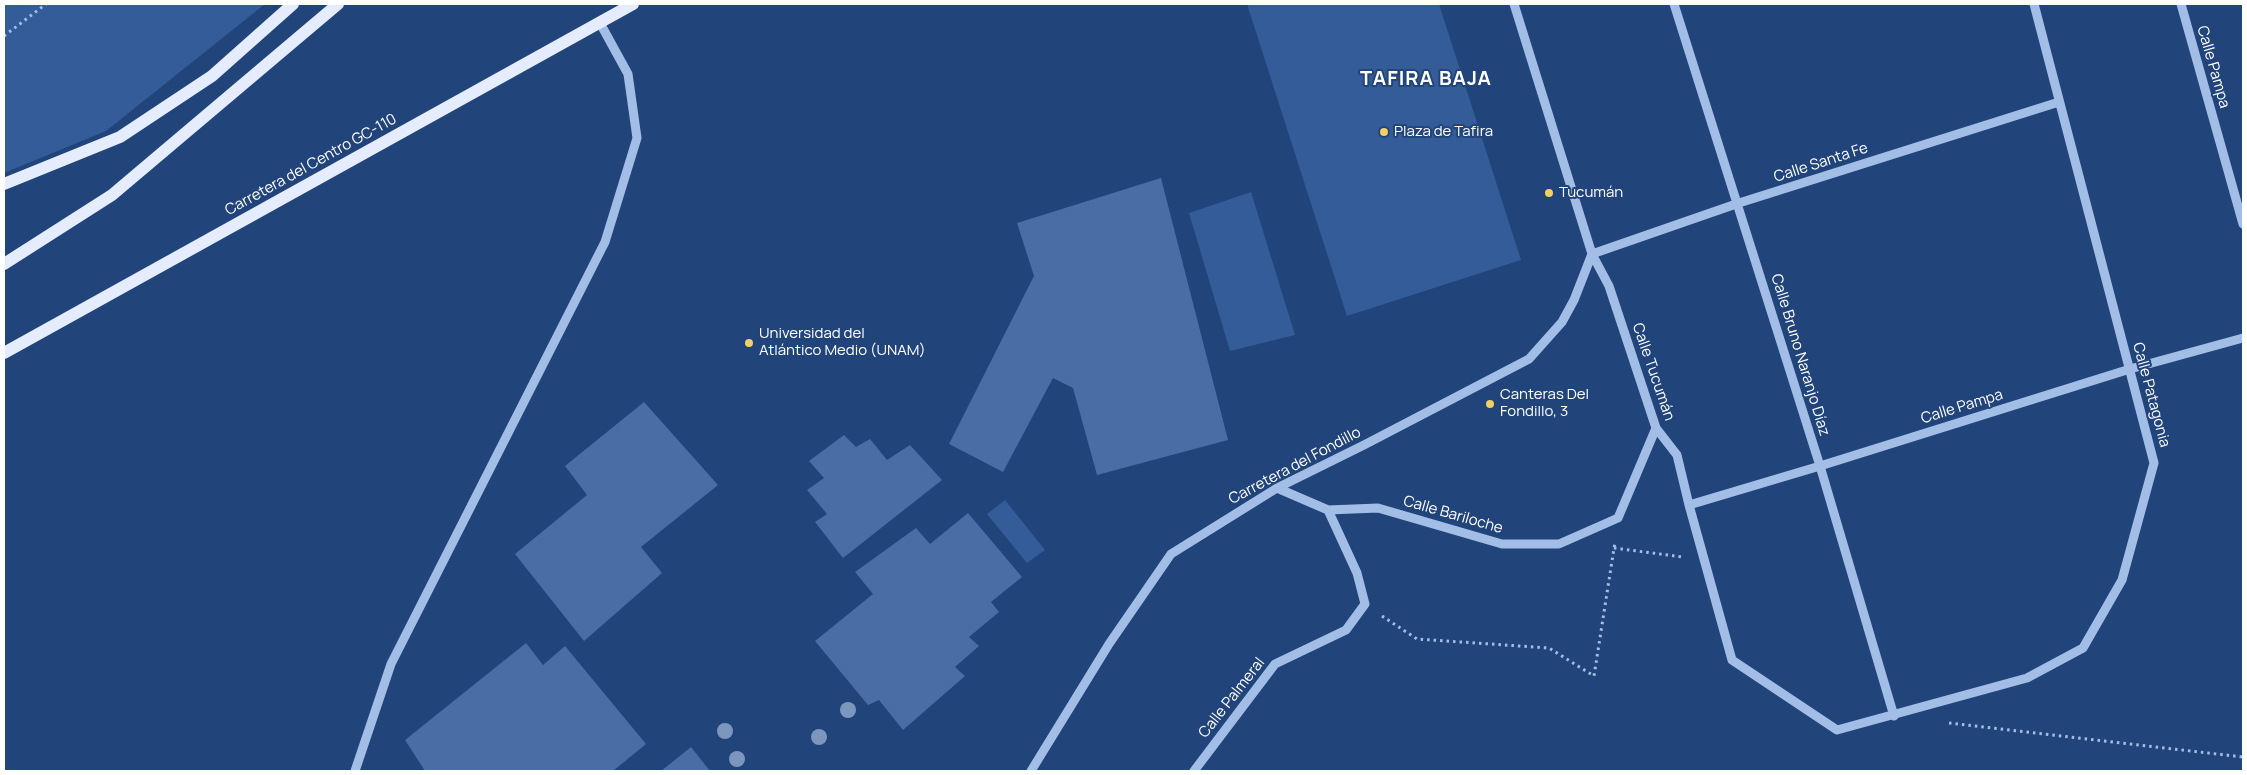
<!DOCTYPE html>
<meta charset="utf-8">
<style>
body{margin:0}
#map{position:relative;width:2247px;height:775px;overflow:hidden;background:#21447b;font-family:Manrope,sans-serif}
canvas{display:block}
.frame{position:absolute;inset:0;border:5px solid #fff;pointer-events:none}
</style>
<div id="map">
<canvas width="2247" height="775"></canvas>
<div class="frame"></div>
</div>
<script>
const c = document.querySelector('canvas').getContext('2d');
c.lineJoin = 'round';
function fill(path, color) { c.fillStyle = color; c.fill(path, 'evenodd'); }
const poly = rows => new Path2D(rows.map(r => 'M' + r).join(''));
function trace(path, color, width, dash) { c.strokeStyle = color; c.lineWidth = width; c.lineCap = dash ? 'butt' : 'round'; c.setLineDash(dash || []); c.stroke(path); }
function drawText(font, color, halo, rows, align = 'center') {
  c.font = font + ' Manrope,sans-serif'; c.lineWidth = 4; c.setLineDash([]); c.textBaseline = 'middle'; c.strokeStyle = halo; c.fillStyle = color; for (const [text, x, y, turn = 0] of rows) {
    c.save(); c.translate(x, y); c.rotate((+turn || 0) * Math.PI / 180); c.textAlign = isNaN(turn) ? turn : align; if (halo) c.strokeText(text, 0, 0); c.fillText(text, 0, 0); c.restore();
  }
}
const green = poly([
 [4,4,265,4,106,131,4,173],
 [1247,4,1439,4,1521,260,1347,316],
 [1251,192,1295,335,1230,351,1189,213],
 [1005,500,1045,550,1027,563,987,514]
]);
const building = poly([
 [1161,178,1228,440,1097,475,1073,388,1053,378,1003,472,949,444,1034,276,1017,223],
 [644,402,718,485,641,547,662,573,584,641,515,554,587,495,565,466],
 [844,435,856,447,870,439,887,460,910,445,942,480,843,558,815,522,827,514,807,490,824,478,809,461],
 [968,513,1022,577,991,602,999,612,969,637,979,646,955,667,965,676,903,730,879,700,868,705,815,641,873,594,855,572,916,528,930,544],
 [526,643,543,665,565,646,646,744,613,771,425,771,405,740],
 [691,747,710,771,661,771]
]);
const path = poly([
 [4,36,46,4],
 [1614,548,1683,557],
 [1382,616,1417,639,1549,648,1594,676,1615,542],
 [1949,723,2243,757]
]);
const minor = poly([
 [1514,4,1592,254,1609,286,1656,428,1677,455,1689,505,1732,660,1837,730,2027,678,2083,648,2122,580,2154,463,2034,4],
 [1674,4,1820,466,1894,716],
 [2181,4,2243,224],
 [1592,254,1739,203,2059,102],
 [1689,505,1820,466,2130,369,2243,338],
 [1328,510,1378,508,1502,544,1559,544,1618,518,1656,428],
 [355,771,391,664,605,242,637,138,628,74,600,23],
 [1031,771,1109,644,1171,554,1277,488,1364,445,1529,359,1562,322,1574,300,1592,254],
 [1194,771,1275,664,1346,630,1365,604,1357,573,1328,510,1277,488]
]);
const major = poly([
 [4,184,120,137,212,76,293,4],
 [4,264,112,195,338,4],
 [4,353,633,4]
]);
const trees = [
 [848,710],
 [725,731],
 [819,737],
 [737,759]
];
const markers = [
 [1384,132,5,"#f2d064"],
 [1549,193,5,"#f2d064"],
 [749,343,5,"#f2d064"],
 [1490,404,5,"#f2d064"]
];
const streetNames = [
 ["Calle Pampa",2213,67,74],
 ["Calle Santa Fe",1821,163,-18],
 ["Carretera del Centro GC-110",311,165,-29],
 ["Calle Bruno Naranjo Díaz",1800,355,73],
 ["Calle Tucumán",1653,372,71],
 ["Calle Patagonia",2151,395,75],
 ["Calle Pampa",1962,407,-17],
 ["Carretera del Fondillo",1295,466,-28],
 ["Calle Bariloche",1453,515,16],
 ["Calle Palmeral",1232,698,-52]
];
const poiNames = [
 ["Plaza de Tafira",1394,132],
 ["Tucumán",1559,193],
 ["Universidad del",759,334],
 ["Atlántico Medio (UNAM)",759,351],
 ["Canteras Del",1500,395],
 ["Fondillo, 3",1500,412]
];
const districtNames = [
 ["TAFIRA BAJA",1426,79]
];
fill(green, '#345c99');
fill(building, '#496da4');
trace(path, '#a3bee6', 3, [2.5, 4]);
trace(minor, '#a3bee6', 9);
trace(major, '#e4ecfd', 12);
c.fillStyle = '#7c96be';
for (const [x, y] of trees) { c.beginPath(); c.arc(x, y, 8, 0, 2 * Math.PI); c.fill(); }
for (const [x, y, r, color] of markers) { const dot = new Path2D(); dot.arc(x, y, r, 0, 2 * Math.PI); c.fillStyle = color; c.fill(dot); trace(dot, '#21447b', 2); }
drawText('15px', '#fff', '#21447b', streetNames);
drawText('15px', '#fff', '#21447b', poiNames, 'left');
c.letterSpacing = '1px';
drawText('bold 20px', '#fff', '#21447b', districtNames);
c.letterSpacing = '0px';
</script>
